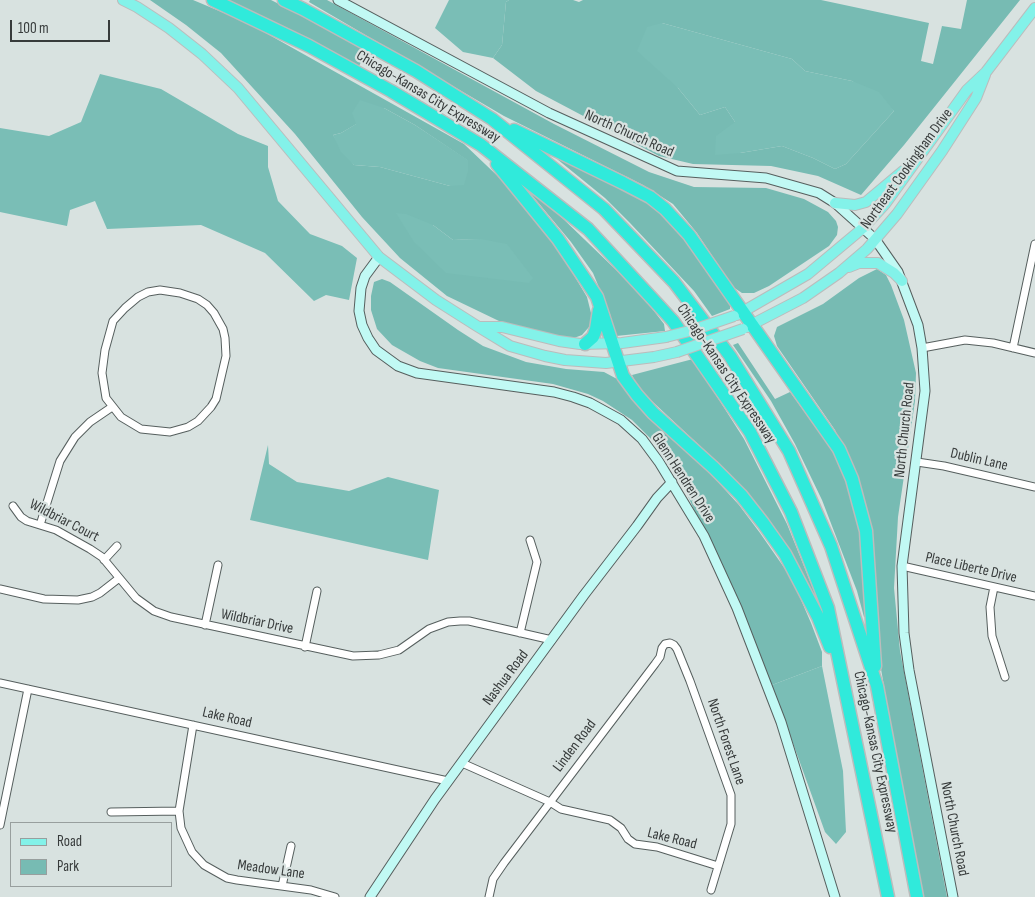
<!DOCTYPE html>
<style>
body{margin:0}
#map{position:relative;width:1035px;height:897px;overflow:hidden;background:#d8e2e0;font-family:"Sofia Sans Condensed",sans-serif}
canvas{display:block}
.legend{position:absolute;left:10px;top:822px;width:162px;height:65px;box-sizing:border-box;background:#d8e2e0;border:1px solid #989f9e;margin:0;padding:6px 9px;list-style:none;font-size:15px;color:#373b3b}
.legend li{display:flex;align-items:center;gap:10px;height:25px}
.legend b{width:25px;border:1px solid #989f9e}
.scale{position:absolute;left:10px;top:20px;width:100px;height:22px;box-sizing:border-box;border:2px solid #373b3b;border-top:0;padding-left:6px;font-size:15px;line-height:18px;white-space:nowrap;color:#373b3b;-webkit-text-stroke:4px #d8e2e0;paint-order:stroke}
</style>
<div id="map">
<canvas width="1035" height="897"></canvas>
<ul class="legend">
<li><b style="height:6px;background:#83f2e9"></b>Road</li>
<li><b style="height:14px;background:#77bbb3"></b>Park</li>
</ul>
<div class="scale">100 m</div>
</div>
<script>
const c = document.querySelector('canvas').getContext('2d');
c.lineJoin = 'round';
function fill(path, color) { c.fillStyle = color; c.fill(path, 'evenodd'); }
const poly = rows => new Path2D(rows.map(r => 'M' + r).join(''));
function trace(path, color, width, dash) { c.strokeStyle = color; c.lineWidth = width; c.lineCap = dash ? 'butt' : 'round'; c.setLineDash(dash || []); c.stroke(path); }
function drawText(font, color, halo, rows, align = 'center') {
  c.font = font + ' "Sofia Sans Condensed",sans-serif'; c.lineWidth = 4.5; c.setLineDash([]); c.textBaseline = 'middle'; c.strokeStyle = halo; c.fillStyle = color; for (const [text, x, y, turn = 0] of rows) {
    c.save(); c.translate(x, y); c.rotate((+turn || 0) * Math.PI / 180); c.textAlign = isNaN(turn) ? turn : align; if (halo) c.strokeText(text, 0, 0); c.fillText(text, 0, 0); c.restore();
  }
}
const green = poly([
 [150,0,193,0,248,23,464,144,507,185,560,252,587,297,592,317,589,327,582,335,574,338,552,335,499,321,447,296,400,258,362,217,295,134,221,53,186,25],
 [384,108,415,125,467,160,450,186,380,167,354,165,333,135,341,133],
 [433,225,453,240,481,239,414,242],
 [225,0,271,0,301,15,367,51,359,66,253,12],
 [310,0,327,0,554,124,649,172,694,187,766,188,804,199,828,212,836,221,838,227,837,235,829,246,769,286,754,293,742,293,733,287,697,233,673,204,643,185,504,116,309,2],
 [509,0,573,0,579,2,583,0,821,0,929,23,921,61,933,64,942,26,961,29,967,0,1020,0,904,145,861,195,818,176,771,166,693,164,659,156,536,91,493,58,502,45,506,2],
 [662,23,792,59,805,71,852,81,894,111,846,164,835,169,813,158,782,146,740,153,735,122,725,107,700,115,678,88],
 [557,159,605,178,657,207,683,236,730,304,730,309,712,316,694,291,630,223,605,198],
 [526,188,556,212,640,293,664,324,665,331,616,336,610,314,593,273,571,242],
 [877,269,886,275,891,285,904,320,916,373,915,401,898,517,894,588,900,651,947,897,922,897,921,894,881,669,873,588,855,474,835,430,777,346,774,336,777,327,823,304,859,278],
 [382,279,390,282,458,330,483,346,526,362,566,369,604,372,617,379,650,417,707,470,739,505,760,533,792,579,811,623,822,652,822,666,772,685,683,485,658,446,632,420,603,401,588,394,553,384,438,368,420,361,392,345,377,329,371,310,371,296,374,282],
 [738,343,775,399,790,392,825,440,837,459,856,504,861,543,866,616,864,617,857,591,822,500,795,444,771,401,733,345],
 [693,359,744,439,787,524,818,601,820,612,764,517,730,474,639,389,632,375]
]);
const forest = poly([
 [449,0,509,0,506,2,502,45,493,58,463,52,435,28],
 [662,23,792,59,805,71,852,81,879,92,894,111,846,164,835,169,813,158,782,146,740,153,715,155,716,136,735,122,725,107,700,115,678,88,637,51,647,27],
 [100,74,161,89,238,134,268,146,268,167,278,201,310,234,342,246,357,258,349,300,326,295,314,301,265,253,201,225,107,229,95,201,70,210,67,226,0,212,0,128,49,136,81,122],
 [360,100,384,108,415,125,468,160,468,171,464,185,450,186,380,167,354,165,341,152,333,135,341,133,356,124,352,113],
 [396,213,406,214,433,225,453,240,481,239,507,244,533,278,529,283,446,273,414,242],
 [268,445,269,464,297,482,349,491,388,477,439,490,428,560,250,520],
 [822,666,843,771,846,832,836,844,825,832,772,685]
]);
const street = poly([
 [160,290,180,293,198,299,207,305,214,313,223,329,225,338,226,356,216,399,211,407,198,421,188,427,170,432,141,429,121,417,106,398,102,373,105,350,113,321,125,308,138,297,148,292,160,290],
 [922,348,965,340,993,343,1035,353],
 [1013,348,1035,244],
 [917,462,944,466,1035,487],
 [13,506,21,517,27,521,56,530,90,549,102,557,136,598,154,611,171,617,353,656,379,655,399,650,429,629,448,622,460,621,469,621,552,640],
 [40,525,60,461,75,437,90,422,112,407],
 [104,560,117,546],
 [902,566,1035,596],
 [994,587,990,607,992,636,1005,677],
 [0,589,44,599,78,600,92,597,100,593,118,579],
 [205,625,218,565],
 [520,633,537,562,530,540],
 [305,647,317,591],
 [0,683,448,781],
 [193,725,179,811,181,828,192,852,204,865,227,878,237,880,311,890,335,897],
 [462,763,550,802,561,809,610,820,621,828,628,839,635,844,657,847,718,866],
 [111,812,179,811],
 [0,825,28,689],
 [282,886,291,846],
 [489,897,493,879,504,863,655,664,660,657,662,648,665,644,670,643,674,645,677,649,690,681,731,795,731,824,711,890]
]);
const secondary = poly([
 [338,0,549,113,677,171,766,178,819,193,835,203,875,239,898,272,918,325,922,348,925,391,902,566,904,633,909,670,953,897],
 [379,257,365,276,361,288,359,311,362,325,368,338,376,350,398,366,417,373,554,392,573,397,590,403,621,420,642,439,659,462,704,536,737,608,781,722,835,897],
 [370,897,435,799,584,595,637,526,657,498,672,482]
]);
const primary = poly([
 [123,0,137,7,169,28,202,54,238,88,379,257,436,300,477,326,510,346,545,356,565,360,606,363,654,357,677,352],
 [835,203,855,205,866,202,903,171],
 [849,267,859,263,878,263,894,273,902,281],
 [737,315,808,274,863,228,885,204,967,90,986,72,1035,8],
 [480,327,502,327,559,341,580,344,622,343,666,337],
 [747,327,803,298,839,273,867,249,897,214,942,151,976,98,985,75]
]);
const highway = poly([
 [213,0,309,46,391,91,481,145,588,229,673,321,750,432,791,512,828,608,888,897],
 [284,0,303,9,416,71,492,119,604,209,674,282,730,356,789,451,831,546,877,686,917,897],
 [514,130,623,183,650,197,665,209,689,235,839,449,852,479,866,531,875,666],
 [497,164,558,239,597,297,623,376,637,395,653,413,714,468,741,495,763,523,785,554,818,617,830,647],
 [585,344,593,337,596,329,599,310]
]);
const primaryBridge = poly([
 [666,337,693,330,734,316],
 [677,352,743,329]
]);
const streetNames = [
 ["Chicago-Kansas City Expressway",428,97,31],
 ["North Church Road",629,134,24],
 ["Northeast Cookingham Drive",907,169,-54],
 ["Chicago-Kansas City Expressway",726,374,56],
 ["North Church Road",905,430,-84],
 ["Dublin Lane",979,460,13],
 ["Glenn Hendren Drive",683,478,57],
 ["Wildbriar Court",64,521,27],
 ["Place Liberte Drive",971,568,13],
 ["Wildbriar Drive",257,622,12],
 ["Nashua Road",506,678,-53],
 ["Lake Road",227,718,13],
 ["North Forest Lane",726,742,71],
 ["Linden Road",575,746,-53],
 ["Chicago-Kansas City Expressway",875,752,78],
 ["North Church Road",954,829,79],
 ["Lake Road",672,839,14],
 ["Meadow Lane",271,870,8]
];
fill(green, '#77bbb3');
fill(forest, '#7abeb6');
trace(street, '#565f5e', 9);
trace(secondary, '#565f5e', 11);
trace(primary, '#bbbcbc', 12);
trace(highway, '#bbbcbc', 15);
trace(street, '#fff', 7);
trace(secondary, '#c1f9f4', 9);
trace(primary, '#83f2e9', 10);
trace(highway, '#30eadb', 12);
trace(primaryBridge, '#bbbcbc', 12, []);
trace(primaryBridge, '#83f2e9', 10);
drawText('15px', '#373b3b', '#d8e2e0', streetNames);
</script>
